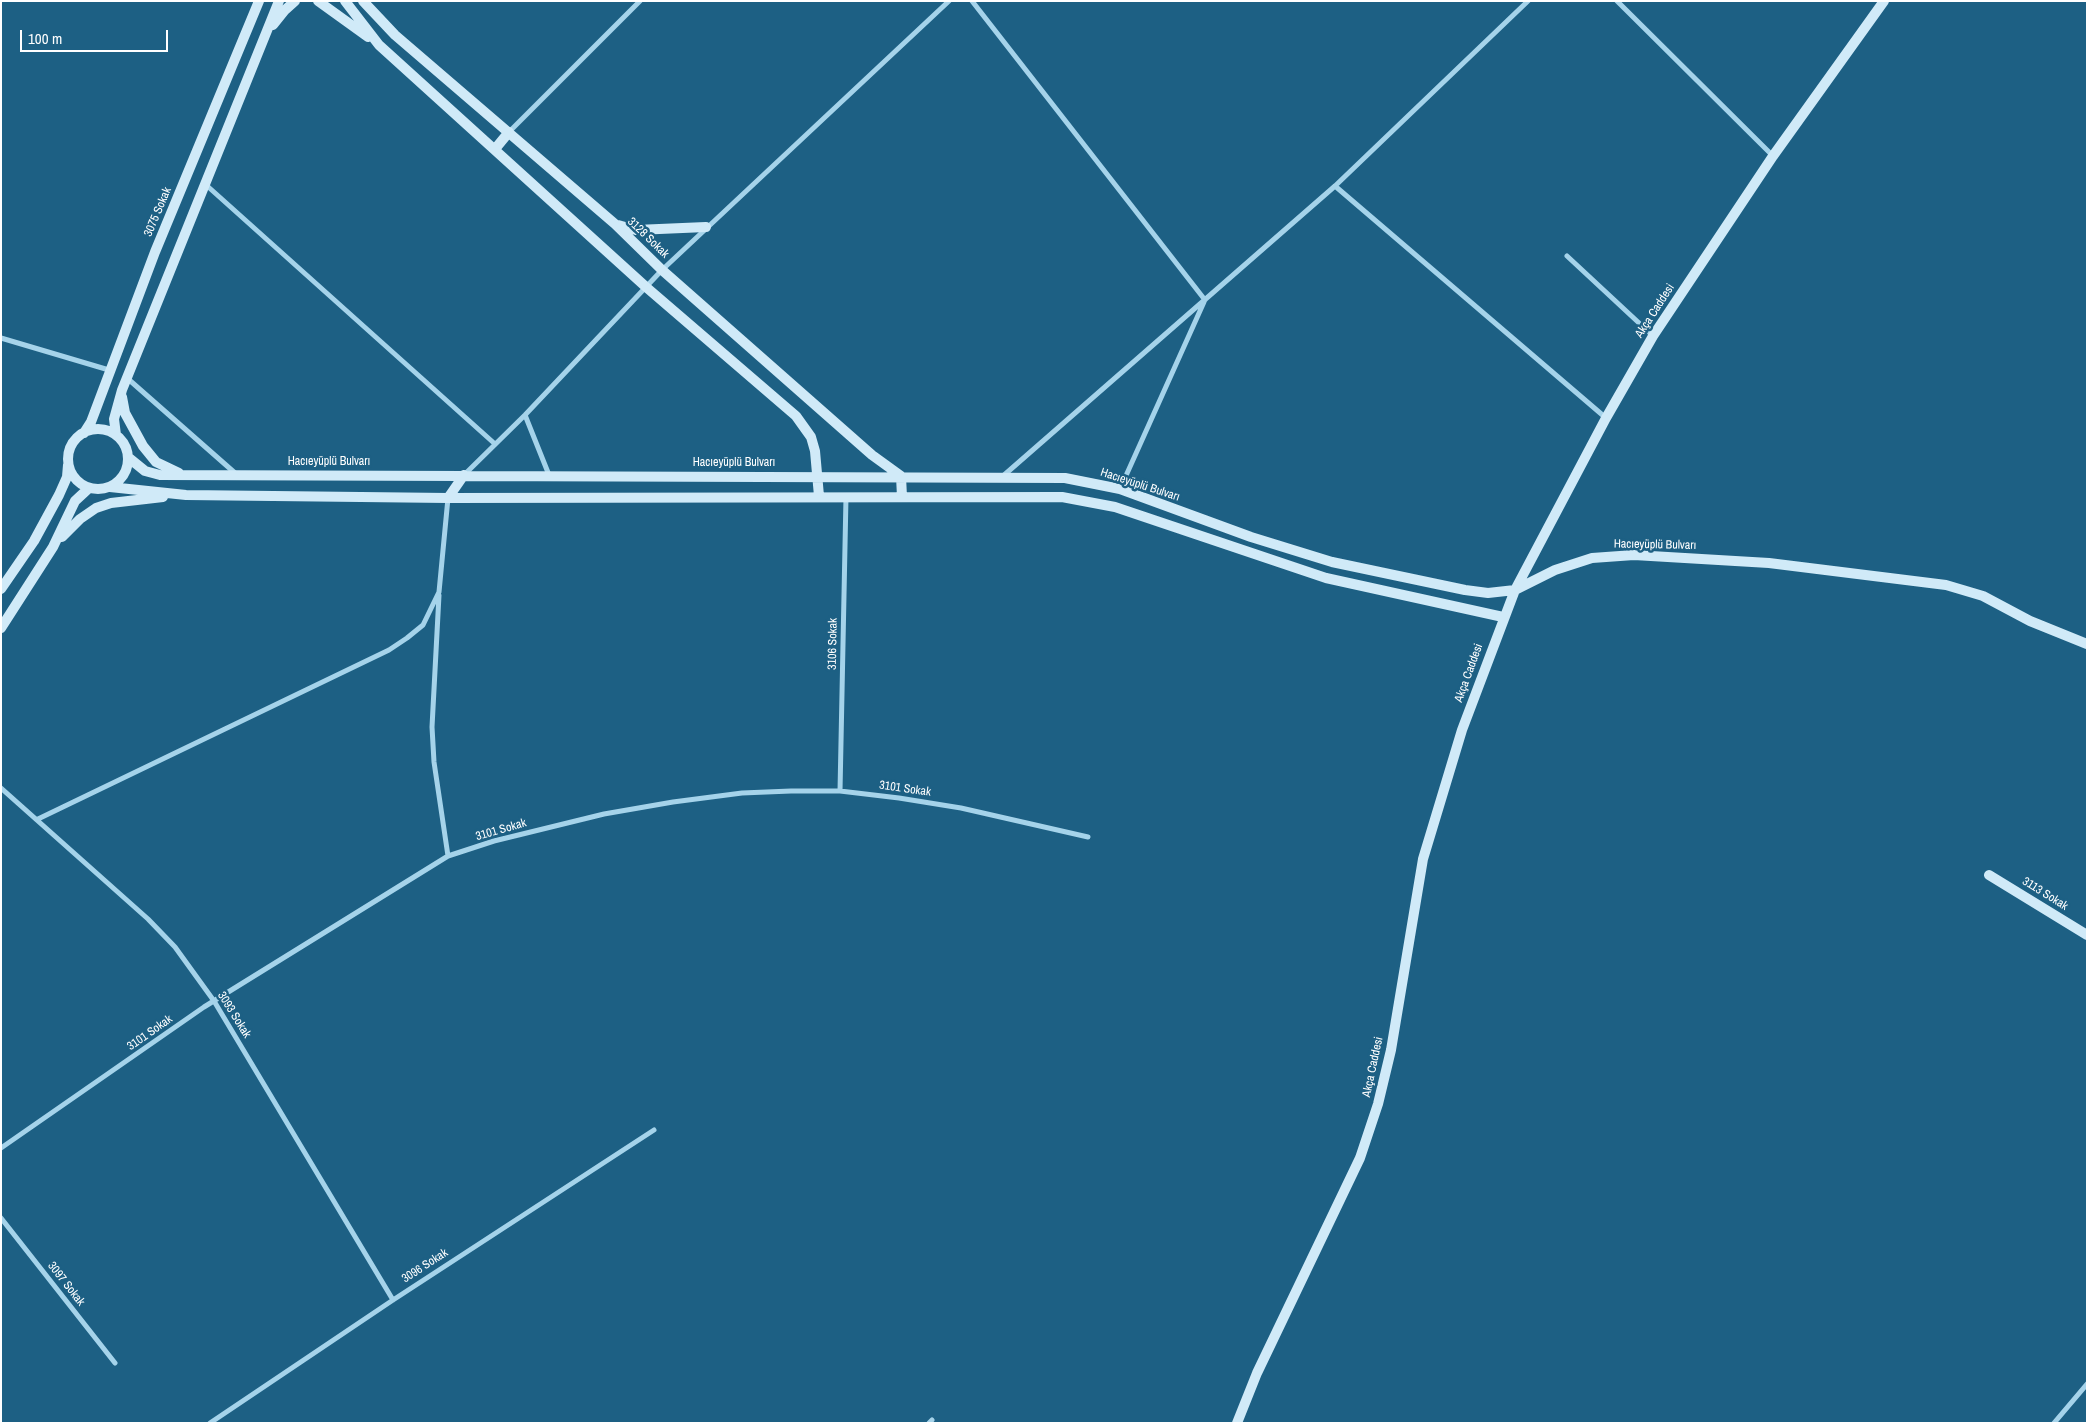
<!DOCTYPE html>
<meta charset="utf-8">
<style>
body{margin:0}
#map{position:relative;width:2088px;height:1424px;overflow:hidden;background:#1d6084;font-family:"Archivo Narrow",sans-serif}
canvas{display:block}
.frame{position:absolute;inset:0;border:2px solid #fff;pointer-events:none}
.scale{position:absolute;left:20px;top:30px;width:148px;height:22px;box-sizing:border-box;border:2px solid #fff;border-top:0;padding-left:6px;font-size:15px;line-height:18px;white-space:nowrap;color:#fff;-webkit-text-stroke:4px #1d6084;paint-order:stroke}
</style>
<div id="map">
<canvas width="2088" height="1424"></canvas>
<div class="frame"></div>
<div class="scale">100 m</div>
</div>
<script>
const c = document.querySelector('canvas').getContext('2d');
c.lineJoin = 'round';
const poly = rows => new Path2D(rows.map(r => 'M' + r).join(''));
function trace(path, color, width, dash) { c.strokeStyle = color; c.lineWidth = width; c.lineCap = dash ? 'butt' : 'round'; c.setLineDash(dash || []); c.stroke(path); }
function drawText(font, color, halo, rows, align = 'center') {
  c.font = font + ' "Archivo Narrow",sans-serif'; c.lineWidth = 5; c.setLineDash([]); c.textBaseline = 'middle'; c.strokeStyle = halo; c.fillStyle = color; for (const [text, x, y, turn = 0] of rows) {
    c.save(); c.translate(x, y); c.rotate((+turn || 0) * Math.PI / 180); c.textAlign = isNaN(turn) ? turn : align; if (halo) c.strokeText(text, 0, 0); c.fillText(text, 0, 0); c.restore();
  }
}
const street = poly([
 [972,1,1205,300],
 [1617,1,1773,156],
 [509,132,640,1],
 [205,184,495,444],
 [1335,186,1606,418],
 [1567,256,1653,336],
 [1,338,109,370],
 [127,378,235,473],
 [525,415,549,475],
 [464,475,525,415,662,270,949,1],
 [1003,476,1335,186,1528,1],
 [1120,489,1204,302],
 [439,595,432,727,434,762,448,856],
 [1,788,148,919,175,947,214,1001,393,1300],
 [840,791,846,497],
 [38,819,389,650,407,638,423,625,439,592,448,498],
 [1,1148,204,1007,448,856,494,841,604,814,673,802,742,793,791,791,840,791,899,798,961,808,1088,837],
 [1,1218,115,1363],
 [210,1423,393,1300,654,1130],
 [929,1423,932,1420],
 [2054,1423,2087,1384]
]);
const secondary = poly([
 [318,1,368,37],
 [345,1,379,45,646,287,796,416,811,437,815,451,819,496],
 [363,1,395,35,615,224,662,270,872,455,901,476,902,497],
 [273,25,285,10,295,1],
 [495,149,509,132],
 [618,225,636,230,706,227],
 [122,397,125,413,143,446,156,462,179,473],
 '68 459a30 30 0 1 1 60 0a30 30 0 1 1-60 0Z',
 [84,433,91,422,155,252,259,1],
 [116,435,114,419,122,390,279,1],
 [129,458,145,471,160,475,1065,478,1120,489,1251,537,1332,562,1465,590,1488,593,1515,590,1555,570,1592,558,1634,555,1769,563,1946,585,1983,596,2030,621,2087,644],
 [110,487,186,495,448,498,1062,497,1115,507,1326,578,1503,617],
 [448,498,464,475],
 [62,537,80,519,96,508,111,503,163,497],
 [1,589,34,541,59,495,67,477,68,465],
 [1,628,53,547,75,501,89,488],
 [1989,875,2087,935],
 [1237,1423,1257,1373,1360,1158,1378,1104,1391,1050,1423,859,1462,730,1515,590,1606,418,1653,336,1773,156,1884,1]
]);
const streetNames = [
 ["3075 Sokak",158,212,-67],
 ["3128 Sokak",648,238,44],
 ["Akça Caddesi",1655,311,-57],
 ["Hacıeyüplü Bulvarı",329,462],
 ["Hacıeyüplü Bulvarı",734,463],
 ["Hacıeyüplü Bulvarı",1140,485,18],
 ["Hacıeyüplü Bulvarı",1655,545,1],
 ["3106 Sokak",833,644,-89],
 ["Akça Caddesi",1469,673,-70],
 ["3101 Sokak",905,789,8],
 ["3101 Sokak",501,830,-16],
 ["3113 Sokak",2045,894,32],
 ["3093 Sokak",234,1015,58],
 ["3101 Sokak",150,1033,-35],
 ["Akça Caddesi",1373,1067,-78],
 ["3096 Sokak",425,1266,-33],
 ["3097 Sokak",66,1284,52]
];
trace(street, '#a5d3ea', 5);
trace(secondary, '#d0eaf8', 10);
drawText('12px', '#fff', '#1d6084', streetNames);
</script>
